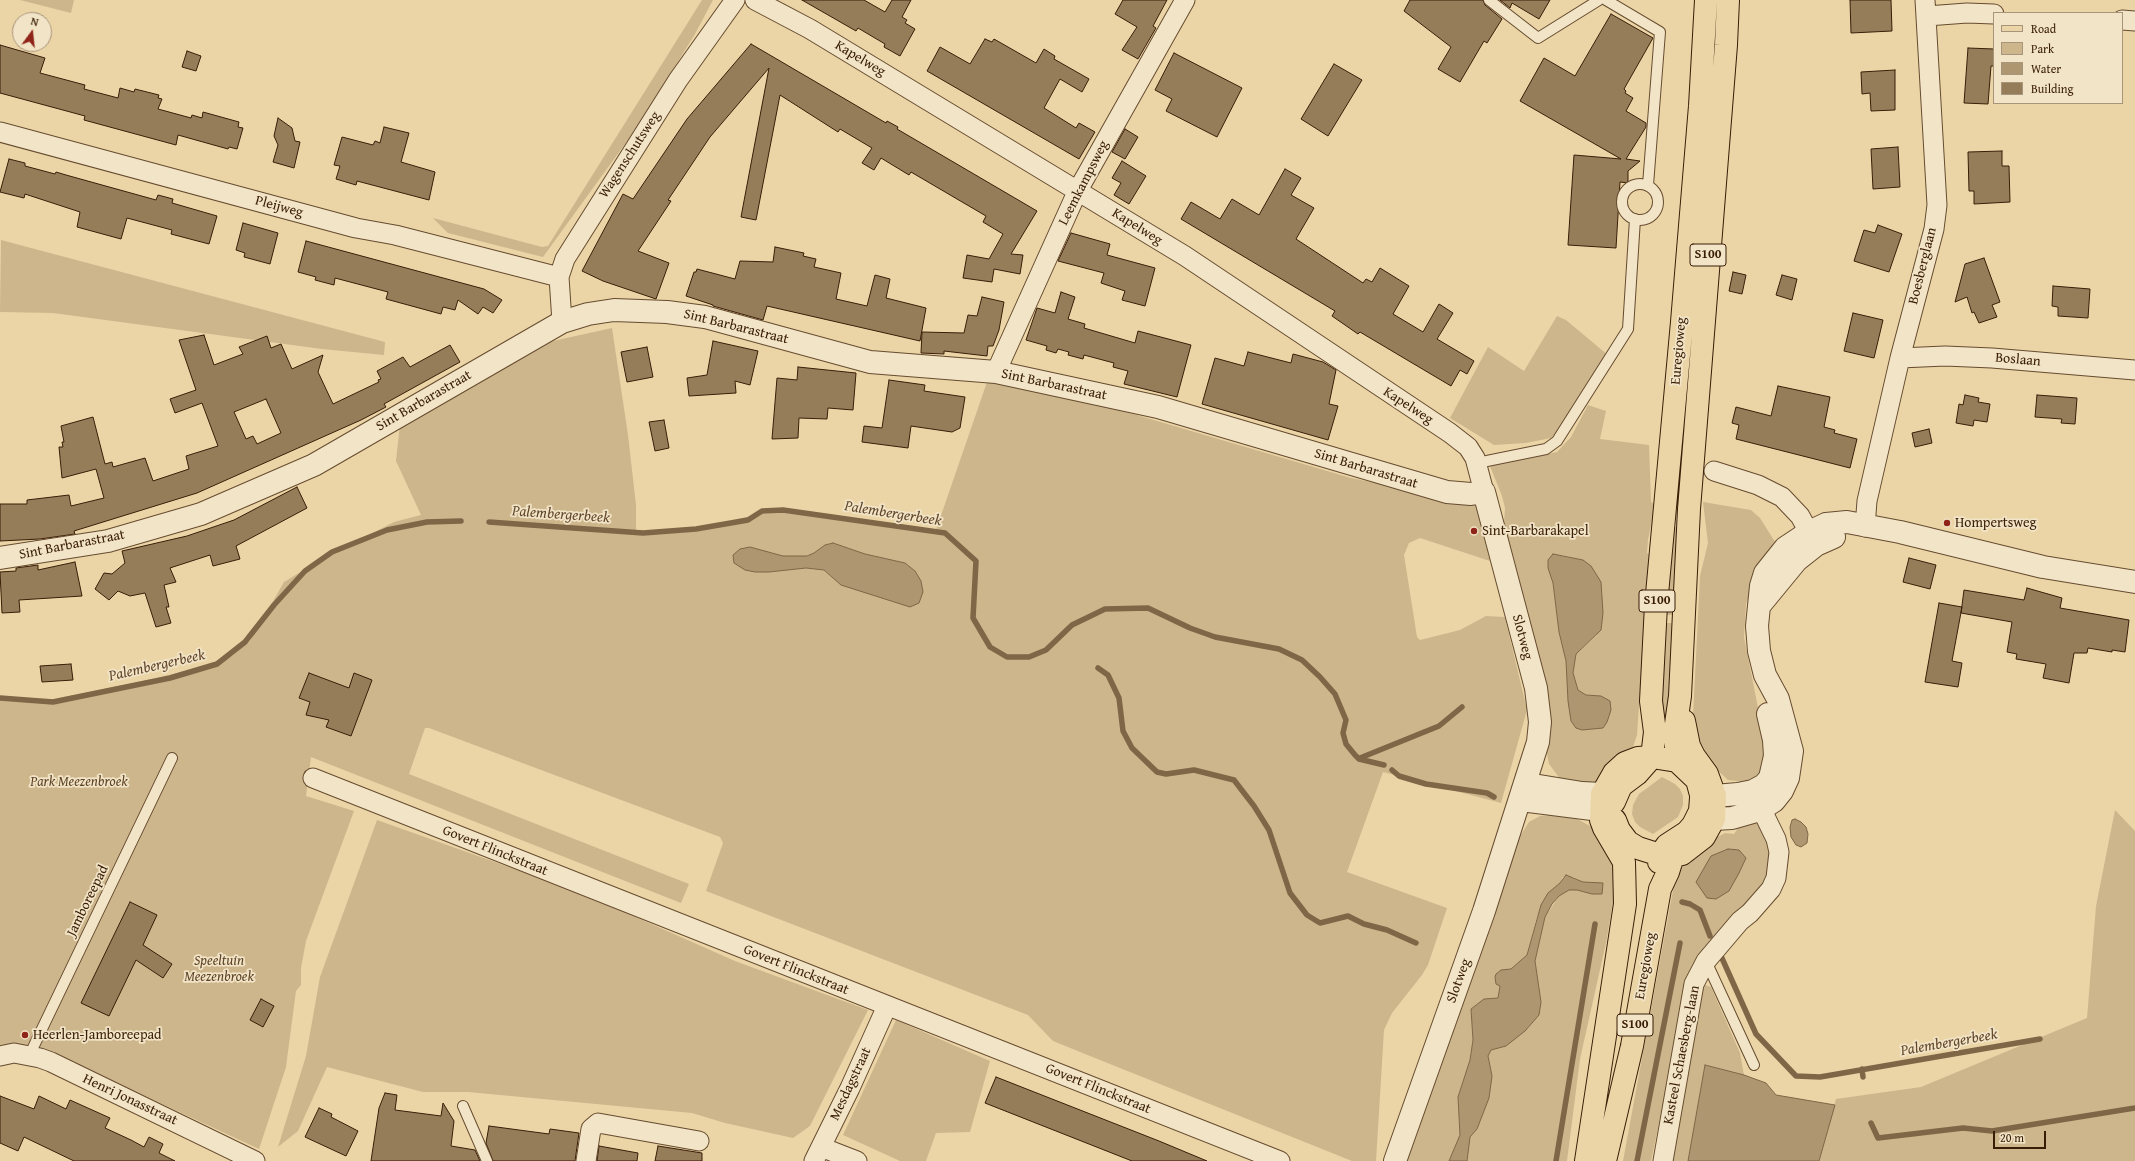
<!DOCTYPE html>
<style>
body{margin:0}
#map{position:relative;width:2135px;height:1161px;overflow:hidden;background:#ebd5a7;font-family:"Gentium Book Plus",serif}
canvas{display:block}
.legend{position:absolute;left:1993px;top:12px;width:130px;height:92px;box-sizing:border-box;background:#f2e4c6;border:1px solid #a8947a;margin:0;padding:5px 7px;list-style:none;font-size:12px;color:#391d07}
.legend li{display:flex;align-items:center;gap:8px;height:20px}
.legend b{width:20px;border:1px solid #a8947a}
.north{position:absolute;left:12px;top:12px;width:40px;height:40px;box-sizing:border-box;background:#f2e4c6;border:1px solid #a8947a;border-radius:50%;rotate:15deg;font-size:11px;font-weight:700;line-height:16px;text-align:center;color:#391d07}
.north::after{content:'';display:block;margin:auto;width:14px;height:18px;background:#8f2418;clip-path:polygon(50% 0,100% 100%,50% 72%,0 100%)}
.scale{position:absolute;left:1993px;top:1131px;width:53px;height:18px;box-sizing:border-box;border:2px solid #391d07;border-top:0;padding-left:5px;font-size:12px;line-height:14px;white-space:nowrap;color:#391d07;-webkit-text-stroke:3px #f2e4c6;paint-order:stroke}
</style>
<div id="map">
<canvas width="2135" height="1161"></canvas>
<ul class="legend">
<li><b style="height:5px;background:#ebd5a7"></b>Road</li>
<li><b style="height:11px;background:#cdb68c"></b>Park</li>
<li><b style="height:11px;background:#ae9671"></b>Water</li>
<li><b style="height:11px;background:#967d5a"></b>Building</li>
</ul>
<div class="north">N</div>
<div class="scale">20 m</div>
</div>
<script>
const c = document.querySelector('canvas').getContext('2d');
c.lineJoin = 'round';
function fill(path, color) { c.fillStyle = color; c.fill(path, 'evenodd'); }
const poly = rows => new Path2D(rows.map(r => 'M' + r).join(''));
function trace(path, color, width, dash) { c.strokeStyle = color; c.lineWidth = width; c.lineCap = dash ? 'butt' : 'round'; c.setLineDash(dash || []); c.stroke(path); }
function drawText(font, color, halo, rows, align = 'center') {
  c.font = font + ' "Gentium Book Plus",serif'; c.lineWidth = 3.5; c.setLineDash([]); c.textBaseline = 'middle'; c.strokeStyle = halo; c.fillStyle = color; for (const [text, x, y, turn = 0] of rows) {
    c.save(); c.translate(x, y); c.rotate((+turn || 0) * Math.PI / 180); c.textAlign = isNaN(turn) ? turn : align; if (halo) c.strokeText(text, 0, 0); c.fillText(text, 0, 0); c.restore();
  }
}
const green = poly([
 [20,0,74,0,71,13],
 [702,0,713,0,695,34,638,126,543,257,448,233,433,218,542,247,548,246],
 [1,240,385,342,384,355,322,349,53,313,0,312],
 [1557,316,1566,320,1609,356,1574,412,1551,438,1526,443,1494,445,1450,418,1488,347,1524,371],
 [612,328,628,435,636,505,636,532,660,533,701,528,759,514,790,512,936,530,987,382,1096,403,1351,478,1475,503,1490,561,1420,538,1409,543,1404,555,1417,637,1420,640,1460,630,1486,616,1505,617,1527,710,1501,803,1383,772,1347,872,1447,908,1428,965,1422,975,1392,1013,1384,1030,1376,1161,1352,1161,1085,1054,1053,1041,1028,1015,706,891,723,843,720,837,429,728,425,728,409,774,689,884,681,903,311,757,306,796,354,811,306,941,301,968,301,985,296,991,286,1067,259,1149,65,1059,0,1048,0,698,54,699,153,679,206,666,232,656,250,641,284,582,322,559,394,522,421,515,396,461,400,424,553,341],
 [833,543,865,554,905,563,915,571,921,581,841,585,824,570,806,568,769,572,745,570,770,552,783,556,807,556,814,553,825,545],
 [1588,405,1606,411,1600,439,1649,445,1651,502,1655,505,1648,540,1647,553,1649,554,1637,735,1633,747,1626,754,1596,782,1587,785,1561,780,1549,764,1503,537,1505,508,1502,496,1490,466,1557,452,1571,437],
 [1560,555,1583,560,1601,583,1597,635,1576,654,1573,674,1578,690,1586,695,1601,696,1611,710,1607,722,1568,701,1566,661,1559,632,1553,583,1549,571],
 [1703,502,1751,510,1760,518,1777,545,1754,580,1746,604,1744,637,1765,743,1766,766,1757,777,1746,782,1728,780,1713,766,1699,748,1693,716,1700,576,1708,543],
 [1673,527,1678,527,1674,615,1667,615],
 [1666,623,1674,623,1669,718,1661,718],
 [1662,777,1675,784,1680,789,1683,796,1683,805,1678,817,1653,834,1640,827,1635,822,1632,814,1633,805,1639,794],
 [2115,810,2135,831,2135,1161,1819,1161,1836,1099,1921,1087,2087,1018,2096,906],
 [1551,815,1572,816,1590,826,1613,860,1617,879,1606,943,1580,1059,1567,1161,1467,1161,1470,1137,1477,1129,1492,1076,1488,1056,1491,1050,1506,1046,1541,1002,1535,961,1545,917,1559,896,1569,890,1577,890,1592,894,1603,883,1583,882,1573,877,1563,877,1560,883,1548,893,1537,917,1527,955,1511,969,1501,970,1496,974,1495,977,1500,986,1498,998,1484,999,1471,1009,1473,1040,1470,1060,1458,1097,1460,1135,1449,1161,1405,1161,1515,844,1529,822,1540,816],
 [377,820,579,892,735,961,868,1010,810,1126,793,1138,725,1123,692,1113,468,1092,423,1092,327,1067,298,1131,278,1147,306,1056,320,977],
 [1751,822,1760,825,1771,847,1769,879,1685,1001,1651,1161,1623,1161,1676,874,1681,865,1712,840,1725,833,1734,834,1738,828],
 [1702,984,1711,987,1740,1053,1744,1075,1705,1065,1688,1161,1670,1161],
 [896,1020,990,1061,970,1132,936,1133,926,1161,900,1161,843,1135]
]);
const water = poly([
 [833,543,865,554,905,563,915,571,921,581,923,592,919,603,910,607,841,585,824,570,806,568,769,572,755,572,745,570,734,563,733,555,740,549,750,547,783,556,807,556,814,553,825,545,833,543],
 [1553,554,1583,560,1591,566,1601,582,1603,613,1601,630,1576,654,1573,673,1578,690,1586,695,1601,696,1610,701,1611,710,1607,722,1603,728,1582,730,1576,728,1571,721,1568,701,1566,661,1559,632,1553,583,1548,568,1548,560,1553,554],
 [1795,819,1801,822,1806,827,1808,834,1807,843,1801,847,1796,845,1791,837,1790,827,1792,820,1795,819],
 [1728,849,1739,850,1746,858,1739,873,1729,891,1716,899,1707,898,1696,882,1711,856,1728,849],
 [1566,875,1583,882,1603,883,1602,894,1592,894,1577,890,1569,890,1559,896,1552,904,1545,917,1535,961,1541,1002,1539,1015,1525,1031,1506,1046,1491,1050,1488,1056,1492,1076,1489,1098,1477,1129,1470,1137,1467,1161,1449,1161,1460,1135,1458,1097,1470,1060,1473,1040,1471,1009,1484,999,1498,998,1500,986,1496,984,1495,977,1496,974,1501,970,1511,969,1527,955,1541,905,1548,893,1560,883,1566,875],
 [1705,1065,1744,1075,1766,1083,1776,1095,1835,1105,1819,1161,1688,1161,1705,1065]
]);
const stream = poly([
 [489,522,643,533,696,529,748,520,762,511,783,510,945,533,976,561,973,618,990,647,1007,657,1029,657,1046,650,1072,625,1105,609,1148,608,1190,628,1215,637,1279,649,1302,660,1320,677,1335,694,1346,720,1343,733,1346,744,1355,755,1359,759,1384,765],
 [1098,668,1108,675,1119,698,1123,731,1132,748,1157,772,1166,774,1194,770,1234,780,1254,806,1269,830,1290,893,1307,915,1320,923,1348,916,1364,924,1387,930,1416,943],
 [0,698,53,702,170,678,217,664,245,642,274,605,305,571,332,552,387,530,427,522,461,521],
 [1360,758,1439,726,1462,707],
 [1392,770,1399,776,1426,784,1487,793,1494,797],
 [1682,902,1690,904,1700,910,1710,936],
 [1721,956,1756,1034,1796,1076,1820,1077,2040,1039],
 [1862,1069,1863,1077],
 [1871,1123,1878,1138,1963,1128,1992,1131,2135,1108],
 [1556,1161,1595,924],
 [1637,1161,1680,943]
]);
const building = poly([
 [802,0,864,0,885,12,892,0,911,0,902,17,907,20,905,23,915,29,900,56,884,47,885,44,858,28,856,31,802,0],
 [1123,0,1167,0,1153,26,1156,28,1138,59,1122,50,1137,27,1115,14,1123,0],
 [1410,0,1483,0,1485,5,1502,19,1487,43,1484,41,1460,82,1438,69,1451,47,1404,11,1410,0],
 [1500,0,1550,0,1539,19,1512,3,1510,8,1500,0],
 [1850,0,1891,0,1892,31,1851,33,1850,0],
 [1611,14,1653,38,1624,89,1626,91,1625,93,1633,98,1626,111,1646,123,1646,127,1626,159,1640,161,1628,171,1628,183,1620,182,1616,248,1568,245,1574,155,1621,159,1520,101,1544,58,1575,76,1611,14],
 [985,39,992,42,994,39,1036,63,1044,49,1055,56,1054,59,1089,79,1082,92,1060,79,1044,108,1076,128,1079,123,1095,132,1079,159,927,71,940,47,970,64,985,39],
 [751,44,886,123,887,121,898,127,897,129,1037,211,1011,254,1023,255,1020,274,994,269,992,282,963,278,967,255,989,259,1003,234,983,222,986,216,911,172,909,175,881,158,874,170,862,163,872,148,840,129,838,132,780,95,756,220,741,217,769,68,710,137,668,200,671,201,638,251,669,263,656,299,603,281,582,271,623,194,633,199,687,119,751,44],
 [0,45,45,58,40,73,85,85,84,89,118,98,120,88,134,92,135,89,159,95,158,98,162,99,158,109,191,118,192,115,202,118,203,112,239,122,238,127,243,128,237,149,229,147,228,149,178,135,176,145,84,120,85,116,0,93,0,45],
 [1968,48,1994,49,1994,66,1991,66,1988,104,1964,103,1968,48],
 [187,51,201,56,196,71,182,67,187,51],
 [1174,53,1242,88,1217,137,1166,111,1172,99,1155,90,1174,53],
 [1334,64,1362,80,1328,136,1301,119,1334,64],
 [1895,70,1895,110,1871,111,1870,93,1862,94,1861,72,1895,70],
 [278,118,292,128,295,141,300,142,294,168,273,162,278,145,274,136,278,118],
 [384,127,409,133,401,162,435,172,429,200,357,181,356,185,336,179,340,166,334,165,342,137,373,145,375,141,380,143,384,127],
 [1125,129,1138,137,1125,159,1112,152,1125,129],
 [1898,147,1900,187,1873,189,1871,149,1898,147],
 [2002,151,2002,166,2009,166,2010,202,1974,204,1974,191,1969,191,1968,152,2002,151],
 [9,159,25,163,25,166,55,174,56,172,66,175,156,200,158,195,173,199,172,203,217,216,209,244,171,234,172,230,127,218,121,239,77,227,80,212,25,194,24,198,0,192,9,159],
 [1122,161,1146,176,1129,204,1114,195,1121,183,1112,178,1122,161],
 [1285,169,1301,178,1291,195,1314,208,1296,239,1363,283,1366,279,1372,282,1380,268,1409,286,1393,314,1423,332,1439,304,1453,313,1437,339,1474,361,1467,374,1460,370,1451,386,1360,332,1358,334,1332,316,1335,311,1181,219,1191,202,1220,219,1232,199,1259,215,1285,169],
 [243,223,278,233,270,264,244,257,245,253,236,250,243,223],
 [1878,225,1902,234,1889,272,1854,261,1864,230,1875,233,1878,225],
 [1071,233,1110,244,1107,255,1155,268,1145,306,1122,300,1125,291,1101,283,1104,273,1058,261,1071,233],
 [306,241,484,289,502,300,493,313,483,307,478,314,458,300,455,310,443,307,441,314,386,299,388,292,335,278,334,285,315,280,316,277,298,272,306,241],
 [775,247,804,253,803,256,816,259,814,267,841,273,836,299,867,306,875,275,890,279,886,298,926,308,920,341,767,306,763,320,713,306,713,305,686,296,694,272,696,272,697,269,735,279,740,261,773,262,775,247],
 [1984,258,2000,302,1992,305,1997,317,1979,323,1974,312,1972,313,1967,297,1955,302,1965,264,1984,258],
 [1733,272,1746,275,1742,294,1729,291,1733,272],
 [1782,275,1797,279,1792,300,1776,295,1782,275],
 [2053,286,2090,289,2088,318,2058,316,2058,307,2052,306,2053,286],
 [1061,292,1075,297,1068,319,1085,324,1084,328,1135,343,1138,331,1191,345,1177,397,1124,384,1128,371,1113,367,1114,363,1084,355,1083,359,1068,355,1069,352,1058,349,1056,353,1046,350,1047,346,1026,340,1037,308,1055,313,1061,292],
 [982,297,1004,302,999,330,993,346,988,346,987,356,944,351,944,354,921,353,922,332,964,333,968,315,977,316,982,297],
 [1853,313,1883,320,1874,358,1844,351,1853,313],
 [204,335,214,365,243,354,239,347,267,336,271,348,281,344,292,369,323,355,318,372,333,404,379,382,378,380,381,379,377,371,403,357,410,367,450,345,460,362,384,404,386,407,361,420,197,493,74,531,75,534,40,539,0,541,0,504,27,504,27,500,69,495,71,506,104,498,96,469,62,478,59,447,63,447,62,442,64,442,61,426,93,417,105,464,112,462,113,467,145,458,153,481,189,469,186,456,218,446,202,403,175,413,170,399,196,390,179,340,204,335],
 [266,399,281,433,257,444,253,436,246,439,234,412,266,399],
 [713,341,758,351,750,385,735,381,736,393,689,396,687,378,707,375,713,341],
 [647,347,653,377,627,382,621,352,647,347],
 [1248,352,1291,363,1293,354,1323,362,1336,370,1329,404,1338,406,1328,440,1202,404,1215,358,1244,366,1248,352],
 [798,367,856,373,853,410,828,408,827,419,799,418,798,438,772,439,777,378,797,380,798,367],
 [889,380,925,385,924,391,965,397,960,428,952,432,911,426,908,448,862,442,864,426,882,428,889,380],
 [1778,386,1830,397,1824,427,1835,430,1834,433,1857,439,1850,468,1736,439,1739,425,1732,423,1736,407,1771,416,1778,386],
 [1965,395,1979,398,1978,402,1990,404,1987,422,1974,420,1973,426,1956,423,1959,404,1963,405,1965,395],
 [2037,395,2077,398,2075,424,2061,423,2062,419,2035,417,2037,395],
 [664,420,669,448,655,451,649,422,664,420],
 [1929,429,1932,443,1915,447,1912,433,1929,429],
 [297,487,307,508,236,546,240,559,213,566,210,555,170,568,176,582,164,585,169,607,166,607,171,623,156,627,145,593,130,596,118,591,109,600,95,589,104,573,112,574,125,563,122,551,187,536,234,520,297,487],
 [1909,558,1936,565,1930,589,1903,582,1909,558],
 [75,562,82,596,19,600,20,612,2,613,0,572,16,571,16,568,38,565,38,570,75,562],
 [2027,588,2062,598,2060,608,2129,620,2125,652,2112,650,2112,652,2088,648,2087,653,2074,653,2069,683,2043,678,2046,664,2016,659,2017,654,2007,652,2012,622,1961,613,1964,590,2024,600,2027,588],
 [1939,603,1962,607,1952,661,1962,663,1958,687,1925,682,1939,603],
 [71,664,73,680,42,682,40,666,71,664],
 [309,673,349,688,354,673,372,680,351,736,326,727,329,720,306,715,310,702,299,698,309,673],
 [130,902,157,915,143,945,172,964,163,978,136,960,109,1016,81,1003,130,902],
 [261,999,274,1006,263,1027,250,1020,261,999],
 [996,1077,1159,1141,1207,1161,1132,1161,985,1103,996,1077],
 [385,1093,397,1095,395,1110,441,1116,443,1103,454,1121,451,1146,475,1150,480,1161,371,1161,379,1108,385,1093],
 [0,1096,34,1109,39,1096,66,1109,70,1100,110,1118,105,1128,131,1140,144,1147,149,1137,163,1144,159,1153,175,1161,74,1161,24,1137,18,1151,0,1143,0,1096],
 [319,1108,332,1114,331,1117,358,1131,346,1156,305,1137,319,1108],
 [489,1126,549,1134,550,1129,579,1133,575,1161,493,1161,486,1143,489,1126],
 [599,1146,638,1153,637,1161,597,1161,599,1146],
 [658,1146,702,1153,702,1161,655,1161,658,1146]
]);
const service = poly([
 [1489,0,1538,38,1599,0],
 [1606,0,1660,32,1648,185],
 '1622 202a18 18 0 1 1 36 0a18 18 0 1 1-36 0Z',
 [1477,463,1546,449,1557,441,1628,329,1635,219],
 [1706,961,1754,1065],
 [29,1056,172,758],
 [463,1106,487,1161]
]);
const minor = poly([
 [755,0,810,29,1185,256,1450,433,1468,447,1475,458,1484,492],
 [1927,16,1967,13,1994,14],
 [2122,20,2135,21],
 [0,132,356,228,395,235,559,277],
 [562,322,559,277,565,259,678,80,735,0],
 [1900,358,1945,356,1992,358,2135,370],
 [996,372,1078,190,1185,0],
 [1714,471,1758,485,1782,497,1800,516,1816,545],
 [1865,527,1867,501,1900,358,1934,229,1937,205,1925,0],
 [313,778,1280,1161],
 [0,1056,14,1053,40,1058,51,1062,255,1161],
 [821,1147,857,1161],
 [586,1161,591,1129,598,1123,699,1141],
 [814,1161,850,1088,887,1006],
 [1663,1161,1694,984,1706,961,1740,921,1750,913,1771,889,1776,878,1779,852,1776,839,1755,796]
]);
const tertiary = poly([
 [0,558,108,541,201,514,314,465,562,322,588,314,614,310,667,312,705,317,870,362,996,372,1158,407,1447,492,1471,494,1484,492,1536,688,1540,722,1538,742,1484,911,1395,1161],
 [1760,605,1797,560,1816,545,1834,537],
 [1527,784,1582,793,1602,794],
 [1715,796,1738,794,1753,791,1764,785,1770,778,1775,756,1774,740,1768,714],
 [1521,800,1600,810],
 [1714,819,1732,818,1760,810,1774,801,1782,791,1788,778,1792,751,1778,699,1765,675,1759,651,1757,626,1761,586,1765,573,1785,548,1809,532,1826,524,1847,522,1900,532,2043,567,2135,582]
]);
const primary = poly([
 [1652,757,1655,732,1651,701,1656,605,1682,322,1700,106,1706,0],
 [1677,761,1675,731,1680,696,1689,509,1726,45,1728,0],
 [1614,802,1621,786,1637,774,1652,757],
 [1615,820,1619,830,1628,842,1638,848,1660,855,1673,856,1682,854,1704,837,1714,819,1715,796,1707,774,1694,756,1689,746,1684,721],
 [1659,862,1660,855,1667,845,1687,832,1693,825,1700,811,1701,798],
 [1586,1161,1625,904,1624,862,1604,828,1601,820,1602,794,1614,773,1625,763,1638,758,1652,757,1677,761,1697,780,1701,795,1715,796],
 [1605,1161,1632,1046,1660,889,1668,872,1673,856]
]);
const markers = [
 [1947,523,4,"#8f2418"],
 [1474,531,4,"#8f2418"],
 [25,1035,4,"#8f2418"]
];
const shields = [
 [1708,255,36],
 [1657,601,36],
 [1635,1025,36]
];
const shieldNames = [
 ["S100",1708,255],
 ["S100",1657,601],
 ["S100",1635,1025]
];
const streetNames = [
 ["Kapelweg",860,59,31],
 ["Wagenschutsweg",630,155,-57],
 ["Leemkampsweg",1084,183,-63],
 ["Pleijweg",279,207,15],
 ["Kapelweg",1137,227,32],
 ["Boesberglaan",1923,266,-76],
 ["Sint Barbarastraat",736,327,14],
 ["Euregioweg",1679,351,-85],
 ["Boslaan",2018,360,5],
 ["Sint Barbarastraat",1054,385,12],
 ["Sint Barbarastraat",424,401,-30],
 ["Kapelweg",1408,406,33],
 ["Sint Barbarastraat",1366,469,17],
 ["Sint Barbarastraat",72,545,-11],
 ["Slotweg",1522,637,75],
 ["Govert Flinckstraat",495,851,22],
 ["Jamboreepad",88,901,-64],
 ["Euregioweg",1646,966,-80],
 ["Govert Flinckstraat",796,970,22],
 ["Slotweg",1459,981,-70],
 ["Kasteel Schaesberg-laan",1682,1055,-79],
 ["Mesdagstraat",851,1084,-65],
 ["Govert Flinckstraat",1098,1089,22],
 ["Henri Jonasstraat",130,1100,25]
];
const poiNames = [
 ["Hompertsweg",1955,523],
 ["Sint-Barbarakapel",1482,531],
 ["Heerlen-Jamboreepad",33,1035]
];
const parkNames = [
 ["Park Meezenbroek",79,782],
 ["Speeltuin",219,961],
 ["Meezenbroek",219,977]
];
const waterNames = [
 ["Palembergerbeek",893,514,9],
 ["Palembergerbeek",561,515,4],
 ["Palembergerbeek",157,666,-13],
 ["Palembergerbeek",1949,1043,-10]
];
fill(green, '#cdb68c');
fill(water, '#ae9671');
trace(water, '#7f6647', 1);
trace(stream, '#7f6647', 5.5);
fill(building, '#967d5a');
trace(building, '#391d07', 1);
trace(service, '#664b2f', 12);
trace(minor, '#664b2f', 21);
trace(tertiary, '#664b2f', 24);
trace(primary, '#391d07', 24);
trace(service, '#f2e4c6', 10);
trace(minor, '#f2e4c6', 19);
trace(tertiary, '#f2e4c6', 22);
trace(primary, '#ebd5a7', 22);
for (const [x, y, r, color] of markers) { const dot = new Path2D(); dot.arc(x, y, r, 0, 2 * Math.PI); c.fillStyle = color; c.fill(dot); trace(dot, '#f2e4c6', 1.5); }
for (const [x, y, w] of shields) { const box = new Path2D(); box.roundRect(x - w / 2, y - 11, w, 22, 3); c.fillStyle = '#f2e4c6'; c.fill(box); trace(box, '#391d07', 1); }
drawText('bold 13px', '#391d07', null, shieldNames);
drawText('14px', '#391d07', '#f2e4c6', streetNames);
drawText('14px', '#391d07', '#f2e4c6', poiNames, 'left');
drawText('italic 14px', '#5e4328', '#f2e4c6', parkNames);
drawText('italic 15px', '#62472c', '#f2e4c6', waterNames);
</script>
